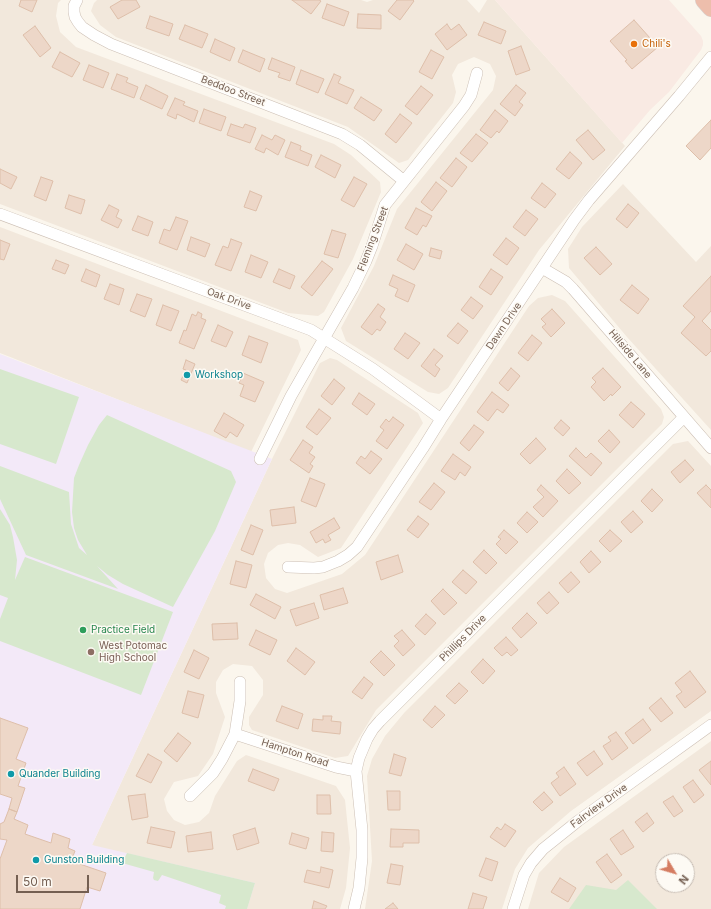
<!DOCTYPE html>
<style>
body{margin:0}
#map{position:relative;width:711px;height:909px;overflow:hidden;background:#fbf6ed;font-family:Inter,sans-serif}
canvas{display:block}
.north{position:absolute;left:655px;top:853px;width:40px;height:40px;box-sizing:border-box;background:#fdfaf4;border:1px solid #c6bcb3;border-radius:50%;rotate:128deg;font-size:11px;font-weight:700;line-height:16px;text-align:center;color:#745f52}
.north::after{content:'';display:block;margin:auto;width:14px;height:18px;background:#d57d62;clip-path:polygon(50% 0,100% 100%,50% 72%,0 100%)}
.scale{position:absolute;left:16px;top:875px;width:73px;height:18px;box-sizing:border-box;border:2px solid #745f52;border-top:0;padding-left:5px;font-size:12px;line-height:14px;white-space:nowrap;color:#745f52;-webkit-text-stroke:3px #fdfaf4;paint-order:stroke}
</style>
<div id="map">
<canvas width="711" height="909"></canvas>
<div class="north">N</div>
<div class="scale">50 m</div>
</div>
<script>
const c = document.querySelector('canvas').getContext('2d');
c.lineJoin = 'round';
function fill(path, color) { c.fillStyle = color; c.fill(path, 'evenodd'); }
const poly = rows => new Path2D(rows.map(r => 'M' + r).join(''));
function trace(path, color, width, dash) { c.strokeStyle = color; c.lineWidth = width; c.lineCap = dash ? 'butt' : 'round'; c.setLineDash(dash || []); c.stroke(path); }
function drawText(font, color, halo, rows, align = 'center') {
  c.font = font + ' Inter,sans-serif'; c.lineWidth = 3; c.setLineDash([]); c.textBaseline = 'middle'; c.strokeStyle = halo; c.fillStyle = color; for (const [text, x, y, turn = 0] of rows) {
    c.save(); c.translate(x, y); c.rotate((+turn || 0) * Math.PI / 180); c.textAlign = isNaN(turn) ? turn : align; if (halo) c.strokeText(text, 0, 0); c.fillText(text, 0, 0); c.restore();
  }
}
const residential = poly([
 [0,0,61,0,58,3,56,16,60,32,76,47,334,144,351,155,380,182,381,192,353,259,324,312,318,316,288,313,0,204],
 [97,0,361,0,367,2,373,0,467,0,479,13,487,0,495,0,625,146,539,250,448,388,439,394,428,392,346,341,341,328,374,266,397,209,493,90,496,76,490,64,474,57,458,64,452,75,456,92,453,103,408,160,399,163,348,127,116,37,100,25,91,11,94,3],
 [623,184,696,262,711,246,711,430,627,337,569,268,568,249,582,227],
 [0,227,298,340,301,350,251,452,0,353],
 [552,295,565,301,661,409,664,417,662,424,376,710,348,756,335,758,252,730,249,725,249,717,263,695,263,680,252,666,233,664,223,670,216,682,216,693,225,717,213,754,198,776,174,782,164,799,167,811,174,820,185,825,199,822,209,813,215,796,237,761,246,755,336,786,345,800,350,848,346,888,340,909,247,909,92,845,272,459,320,363,330,358,337,360,418,413,423,423,341,548,318,557,300,545,288,543,278,545,268,553,264,564,266,578,275,589,287,593,342,574,365,555,529,306,538,298],
 [688,441,711,466,711,711,571,811,528,848,515,869,502,909,365,909,372,861,367,776,372,759,385,736,404,713,673,444],
 [711,741,711,909,528,909,539,873,564,847],
 [663,861,687,861,687,885,663,885]
]);
const commercial = poly([
 [495,0,669,0,701,36,703,41,703,45,701,50,669,92,650,110,622,143]
]);
const education = poly([
 [0,354,272,459,92,845,255,883,247,909,0,909]
]);
const green = poly([
 [0,369,79,397,56,464,0,444],
 [107,415,231,471,236,482,215,531,173,607,123,584,108,575,97,566,118,589,26,555,0,499,0,466,69,492,71,524,79,548,87,555,78,540,74,528,72,512,74,478,79,465,88,445,99,425],
 [0,509,10,525,13,537,17,560,15,580,25,557,173,612,141,695,0,641,0,619,8,598,0,595],
 [127,853,255,883,247,909,225,909,226,906,219,903,221,895,162,875,158,881,154,880,153,878,154,872,122,863],
 [628,880,657,909,569,909,586,885,616,890]
]);
const building = poly([
 [21,0,37,0,32,12,19,6,21,0],
 [122,0,136,0,140,7,118,19,110,7,122,0],
 [292,0,319,0,321,1,311,14,292,0],
 [397,0,413,0,414,1,400,20,388,11,397,0],
 [327,4,349,12,344,26,322,18,327,4],
 [358,14,381,15,381,29,357,28,358,14],
 [150,16,173,24,169,36,146,28,150,16],
 [634,20,658,47,632,69,625,61,627,60,610,41,634,20],
 [484,22,506,31,501,44,478,35,484,22],
 [447,24,451,30,459,24,467,35,447,50,435,34,447,24],
 [185,25,208,34,202,48,179,39,185,25],
 [35,26,51,48,40,57,23,35,35,26],
 [215,39,235,48,230,61,210,52,215,39],
 [521,46,530,70,516,75,508,51,521,46],
 [243,50,265,59,260,72,238,62,243,50],
 [431,50,444,57,432,79,419,72,431,50],
 [60,52,80,63,72,77,52,67,60,52],
 [272,58,295,67,290,81,278,77,280,73,268,69,272,58],
 [89,65,109,73,103,88,83,80,89,65],
 [301,70,324,79,318,93,296,84,301,70],
 [117,74,128,78,126,82,138,87,134,98,111,89,117,74],
 [334,74,341,77,338,83,354,90,347,104,325,94,334,74],
 [146,85,168,96,162,109,140,99,146,85],
 [516,85,526,93,519,102,523,105,515,116,500,104,516,85],
 [421,86,433,95,417,115,405,106,421,86],
 [361,97,382,110,374,121,354,108,361,97],
 [175,98,185,102,183,105,198,111,194,122,177,114,176,119,167,115,175,98],
 [204,109,226,117,221,131,199,123,204,109],
 [495,110,508,121,499,133,497,131,491,138,480,130,495,110],
 [400,114,412,123,396,143,385,134,400,114],
 [711,120,711,148,700,160,686,146,711,120],
 [231,124,243,128,245,124,256,128,250,143,227,135,231,124],
 [588,130,605,150,593,160,576,140,588,130],
 [476,134,488,143,472,162,460,153,476,134],
 [262,135,272,140,275,135,285,140,278,155,266,148,264,153,255,149,262,135],
 [291,142,301,146,300,150,312,155,308,166,285,157,291,142],
 [570,152,582,163,569,179,556,169,570,152],
 [321,155,341,165,335,178,315,167,321,155],
 [456,158,467,167,452,187,440,178,456,158],
 [0,169,17,177,11,189,0,183,0,169],
 [41,177,53,181,46,201,34,196,41,177],
 [354,177,367,184,354,207,341,200,354,177],
 [436,182,447,191,432,211,421,202,436,182],
 [542,183,556,194,545,208,531,198,542,183],
 [250,191,262,196,256,211,244,207,250,191],
 [69,195,85,200,81,214,65,208,69,195],
 [628,204,639,213,627,228,616,219,628,204],
 [109,205,119,210,116,217,122,220,118,228,101,220,109,205],
 [416,208,432,216,426,227,423,225,417,235,405,228,416,208],
 [526,210,538,219,525,236,513,227,526,210],
 [138,216,153,222,148,236,132,230,138,216],
 [176,217,188,221,177,250,159,243,164,229,170,231,176,217],
 [332,230,346,234,338,258,324,254,332,230],
 [191,237,210,244,205,257,187,250,191,237],
 [506,238,519,248,507,265,493,255,506,238],
 [231,239,242,243,231,271,215,265,223,246,228,248,231,239],
 [0,240,10,244,4,260,0,259,0,240],
 [406,244,423,254,414,270,397,260,406,244],
 [596,247,612,264,600,275,584,258,596,247],
 [431,248,442,251,440,259,429,256,431,248],
 [251,255,268,262,261,278,245,272,251,255],
 [56,260,69,265,65,274,52,269,56,260],
 [322,261,333,269,312,296,301,287,322,261],
 [86,269,100,275,96,287,81,281,86,269],
 [279,269,295,276,290,289,273,282,279,269],
 [491,269,503,277,491,295,479,287,491,269],
 [393,275,415,285,408,302,395,296,398,289,389,285,393,275],
 [711,276,711,311,702,321,711,330,711,351,706,356,681,333,695,317,683,306,711,276],
 [110,284,124,289,119,305,104,299,110,284],
 [632,285,649,299,638,314,620,300,632,285],
 [137,294,152,299,145,317,130,311,137,294],
 [471,297,483,306,473,319,461,310,471,297],
 [378,304,385,309,380,317,386,322,380,331,377,329,372,335,361,327,378,304],
 [163,305,179,311,171,331,156,325,163,305],
 [552,309,565,323,551,337,542,327,546,324,541,319,552,309],
 [198,312,202,314,201,318,206,320,194,349,179,343,184,330,186,331,192,314,196,316,198,312],
 [458,323,468,331,458,344,447,336,458,323],
 [218,325,233,332,226,347,211,341,218,325],
 [405,333,420,343,408,359,394,349,405,333],
 [532,335,542,343,528,361,518,353,532,335],
 [249,336,268,343,261,363,242,355,249,336],
 [434,349,443,356,435,365,440,369,435,377,421,366,434,349],
 [186,360,195,364,187,383,181,380,186,370,183,369,186,360],
 [511,368,520,376,508,391,499,383,511,368],
 [603,368,621,387,612,396,611,394,604,401,591,387,596,382,592,378,603,368],
 [243,373,264,382,255,402,240,396,244,385,239,383,243,373],
 [334,379,345,388,332,405,321,396,334,379],
 [492,392,509,405,503,413,497,409,488,421,477,412,492,392],
 [359,393,375,404,367,415,352,404,359,393],
 [631,402,645,414,633,428,619,415,631,402],
 [319,409,331,418,317,435,306,427,319,409],
 [224,413,244,425,237,437,230,432,226,438,214,431,224,413],
 [393,417,404,425,387,449,376,441,384,430,380,427,386,419,389,422,393,417],
 [561,420,570,428,563,436,554,428,561,420],
 [474,425,484,432,469,451,460,443,474,425],
 [609,430,620,442,610,453,598,441,609,430],
 [536,438,546,449,530,464,520,454,536,438],
 [303,440,313,447,309,453,315,457,310,464,313,466,309,473,290,460,303,440],
 [576,448,586,458,591,453,602,463,591,476,569,456,576,448],
 [371,451,382,459,370,474,356,463,361,456,365,459,371,451],
 [453,454,471,467,465,476,460,472,455,480,441,471,453,454],
 [685,460,694,470,680,483,671,472,685,460],
 [567,469,581,483,569,494,556,481,567,469],
 [310,478,325,484,316,507,301,501,310,478],
 [434,483,445,492,431,510,419,502,434,483],
 [541,485,558,501,543,517,533,507,544,497,537,490,541,485],
 [706,485,711,490,711,508,697,493,706,485],
 [652,489,663,500,652,512,641,501,652,489],
 [294,507,296,523,272,526,270,510,294,507],
 [633,511,643,522,631,533,621,522,633,511],
 [527,512,538,522,527,533,517,523,527,512],
 [418,516,429,524,418,538,407,530,418,516],
 [334,518,340,528,328,535,331,540,325,543,323,539,316,543,310,532,334,518],
 [251,525,263,530,253,555,241,550,251,525],
 [504,530,518,542,506,554,496,544,501,539,498,537,504,530],
 [610,530,622,541,610,552,599,541,610,530],
 [484,550,497,563,486,574,473,562,484,550],
 [591,551,601,562,589,573,580,562,591,551],
 [398,555,403,572,381,580,376,562,398,555],
 [236,561,252,565,246,588,230,584,236,561],
 [463,570,477,582,466,594,452,582,463,570],
 [571,572,580,582,568,593,559,583,571,572],
 [343,588,348,603,324,610,320,595,343,588],
 [443,589,457,603,444,615,431,601,443,589],
 [549,592,559,603,547,614,537,603,549,592],
 [256,594,281,607,275,619,250,605,256,594],
 [314,603,319,618,296,626,290,610,314,603],
 [527,613,537,623,521,638,512,628,527,613],
 [426,614,436,623,425,635,415,626,426,614],
 [237,623,238,639,213,640,212,624,237,623],
 [256,630,277,640,270,655,249,645,256,630],
 [402,630,415,645,403,656,394,646,399,641,394,636,402,630],
 [506,637,518,650,511,656,507,652,502,656,494,648,506,637],
 [296,648,315,662,305,675,287,661,296,648],
 [194,650,209,658,199,679,184,672,194,650],
 [381,651,395,665,384,676,370,662,381,651],
 [483,659,495,671,483,684,471,672,483,659],
 [690,671,706,692,685,708,676,696,682,692,675,683,690,671],
 [364,677,373,684,362,699,352,692,364,677],
 [459,683,468,691,455,704,446,696,459,683],
 [188,691,204,695,198,718,182,713,188,691],
 [661,698,673,713,661,722,649,708,661,698],
 [282,706,303,714,298,729,276,721,282,706],
 [435,706,445,715,432,728,423,720,435,706],
 [323,716,332,716,331,721,341,722,340,734,312,731,313,719,323,720,323,716],
 [0,718,28,728,16,759,26,763,18,786,25,788,17,812,9,809,12,798,0,794,0,718],
 [643,719,651,730,633,744,625,733,643,719],
 [616,732,628,748,612,760,603,746,611,741,608,737,616,732],
 [178,733,191,743,177,762,164,751,178,733],
 [594,751,603,764,587,776,577,763,594,751],
 [148,754,162,762,151,783,136,776,148,754],
 [394,754,406,758,401,776,389,773,394,754],
 [711,761,711,785,699,770,711,761],
 [564,767,576,784,560,796,551,783,559,777,556,773,564,767],
 [253,769,279,779,274,791,248,781,253,769],
 [693,780,704,795,694,803,683,787,693,780],
 [387,791,400,791,400,810,388,810,387,791],
 [544,792,553,802,542,811,533,802,544,792],
 [145,794,148,817,132,820,128,796,145,794],
 [317,795,330,795,331,814,317,814,317,795],
 [673,796,683,811,674,817,663,802,673,796],
 [9,809,17,812,14,819,28,825,25,834,51,843,53,833,70,839,68,848,75,851,71,861,106,873,100,891,87,887,80,909,0,909,0,859,7,840,0,839,0,824,4,822,9,809],
 [647,813,654,823,643,832,635,822,647,813],
 [505,824,516,831,505,847,490,837,497,827,501,830,505,824],
 [151,827,175,832,171,848,147,843,151,827],
 [255,828,259,843,237,850,233,835,255,828],
 [391,829,419,830,419,843,403,843,403,847,390,847,391,829],
 [623,830,634,847,621,855,610,839,623,830],
 [211,832,213,849,188,852,186,836,211,832],
 [322,832,334,833,333,852,321,851,322,832],
 [292,833,309,838,306,849,289,844,292,833],
 [607,854,622,875,611,883,596,862,607,854],
 [486,858,498,862,492,881,479,876,486,858],
 [391,864,403,866,400,885,387,883,391,864],
 [321,867,333,870,329,888,304,882,307,870,320,873,321,867],
 [560,878,576,888,568,902,551,892,560,878],
 [473,893,487,897,483,909,468,909,473,893],
 [314,901,327,906,325,909,312,909,314,901],
 [393,903,398,909,385,909,393,903]
]);
const minor = poly([
 [77,0,74,6,74,12,75,17,78,22,82,27,94,35,111,44,342,134,360,145,404,181],
 [0,214,311,330,373,369,441,419],
 [542,268,566,282,573,289,711,448],
 [260,459,291,396,353,288,366,261,372,246,385,205,464,106,471,95,477,73],
 [288,567,314,568,323,567,338,561,348,555,357,547,423,448,441,419,574,220,589,200,679,96,711,57],
 [235,734,336,767,356,771],
 [190,796,213,773,222,759,235,734,240,701,240,682],
 [354,909,359,888,362,858,362,830,356,771,359,758,367,739,373,729,380,721,684,417],
 [513,909,524,875,531,863,543,849,578,821,711,725]
]);
const highway = poly([
 [704,0,711,8]
]);
const markers = [
 [634,44,4,"#e8710a"],
 [187,375,4,"#0f9aa8"],
 [83,630,4,"#2e9e5b"],
 [91,652,4,"#8d6e63"],
 [11,774,4,"#0f9aa8"],
 [36,860,4,"#0f9aa8"]
];
const foodNames = [
 ["Chili's",642,44]
];
const streetNames = [
 ["Beddoo Street",233,91,21],
 ["Fleming Street",373,239,-69],
 ["Oak Drive",229,299,20],
 ["Dawn Drive",504,326,-56],
 ["Hillside Lane",630,354,50],
 ["Phillips Drive",463,638,-45],
 ["Hampton Road",295,753,18],
 ["Fairview Drive",599,806,-36]
];
const cultureNames = [
 ["Workshop",195,375],
 ["Quander Building",19,774],
 ["Gunston Building",44,860]
];
const leisureNames = [
 ["Practice Field",91,630]
];
const educationNames = [
 ["West Potomac",99,646],
 ["High School",99,658]
];
fill(residential, '#f2e8dc');
fill(commercial, '#f9eae3');
fill(education, '#f3e9f8');
fill(green, '#d7e8cd');
fill(building, '#edd7c8');
trace(building, '#debfaa', 1);
trace(minor, '#ccbfb4', 12);
trace(highway, '#d8d2cf', 18);
trace(minor, '#fff', 11);
trace(highway, '#edbeac', 17);
for (const [x, y, r, color] of markers) { const dot = new Path2D(); dot.arc(x, y, r, 0, 2 * Math.PI); c.fillStyle = color; c.fill(dot); trace(dot, '#fdfaf4', 1.5); }
drawText('10px', '#c56008', '#fdfaf4', foodNames, 'left');
drawText('10px', '#745f52', '#fdfaf4', streetNames);
drawText('10px', '#0d838f', '#fdfaf4', cultureNames, 'left');
drawText('10px', '#27864d', '#fdfaf4', leisureNames, 'left');
drawText('10px', '#785e54', '#fdfaf4', educationNames, 'left');
</script>
